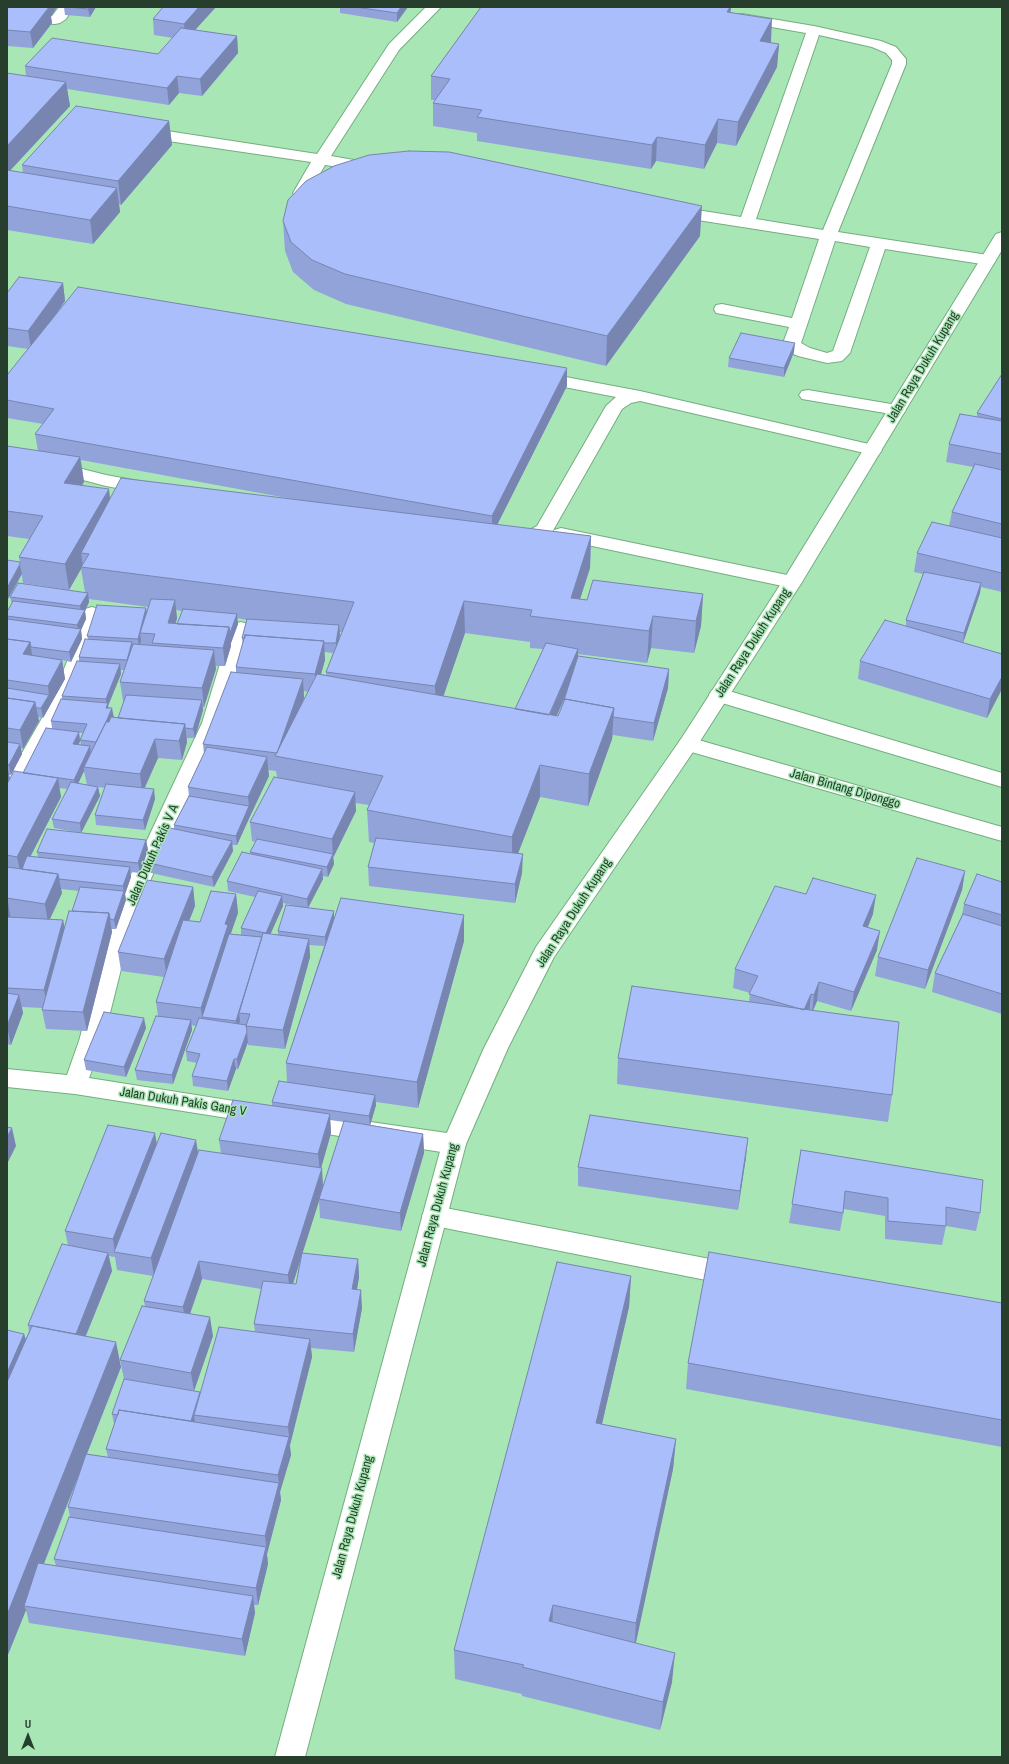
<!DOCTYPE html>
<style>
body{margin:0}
#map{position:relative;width:1009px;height:1764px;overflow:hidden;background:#a9e6b5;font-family:"Archivo Narrow",sans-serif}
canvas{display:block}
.frame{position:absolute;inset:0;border:8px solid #263e2b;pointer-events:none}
.north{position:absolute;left:8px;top:1716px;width:40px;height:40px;-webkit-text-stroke:3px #a9e6b5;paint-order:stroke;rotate:0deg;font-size:11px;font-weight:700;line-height:16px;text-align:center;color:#263e2b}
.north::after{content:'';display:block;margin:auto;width:14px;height:18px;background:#263e2b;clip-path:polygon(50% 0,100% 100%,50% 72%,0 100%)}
</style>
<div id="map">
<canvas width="1009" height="1764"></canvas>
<div class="frame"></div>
<div class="north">U</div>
</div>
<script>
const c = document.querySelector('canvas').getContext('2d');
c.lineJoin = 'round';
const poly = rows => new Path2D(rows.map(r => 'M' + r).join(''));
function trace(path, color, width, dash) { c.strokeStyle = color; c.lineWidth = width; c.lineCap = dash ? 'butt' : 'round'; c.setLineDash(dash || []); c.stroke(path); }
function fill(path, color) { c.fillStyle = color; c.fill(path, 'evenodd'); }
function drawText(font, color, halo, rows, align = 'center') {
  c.font = font + ' "Archivo Narrow",sans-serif'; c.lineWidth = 3; c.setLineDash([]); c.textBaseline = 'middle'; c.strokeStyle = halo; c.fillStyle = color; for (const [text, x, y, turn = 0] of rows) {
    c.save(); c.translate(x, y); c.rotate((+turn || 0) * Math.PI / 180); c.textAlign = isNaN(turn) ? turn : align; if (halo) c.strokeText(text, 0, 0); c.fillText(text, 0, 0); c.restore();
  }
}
const lane = poly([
 [426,7,441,7,399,50,331,156,377,164,380,167,377,170,372,172,325,165,307,196,301,198,295,196,293,193,311,162,141,137,136,135,133,132,136,129,141,127,317,154,389,44,426,7],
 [742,14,814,26,881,41,896,47,906,59,906,64,838,232,988,255,994,257,996,260,994,263,988,265,885,249,850,353,842,361,827,363,798,356,789,352,783,343,789,327,722,314,716,313,714,309,716,305,722,304,792,318,819,239,672,216,666,214,664,211,666,208,672,206,741,217,806,33,737,21,735,18,737,15,742,14],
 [819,35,872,47,886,53,892,60,892,64,823,230,756,219,819,35],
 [835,241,870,247,833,351,827,353,810,348,801,343,835,241],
 [539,372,640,391,873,445,879,446,882,450,879,454,873,455,640,401,631,403,622,409,551,534,525,548,518,550,511,548,509,544,511,540,537,526,606,406,616,397,533,381,530,377,533,373,539,372],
 [808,390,897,405,903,406,906,410,903,414,897,415,802,399,799,395,802,391,808,390],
 [7,450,106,475,155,484,157,488,155,492,148,494,106,486,7,460,7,450],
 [561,528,792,576,799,578,802,582,799,586,792,588,554,538,552,534,554,530,561,528],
 [435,1206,736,1264,745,1268,749,1275,745,1282,736,1286,435,1226,426,1223,422,1216,426,1209,435,1206]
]);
const street = poly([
 [59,7,73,7,66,19,60,23,55,24,7,21,7,13,52,16,59,7],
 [92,607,99,609,102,613,97,637,69,706,15,802,7,804,7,779,49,706,77,637,82,613,85,609,92,607],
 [241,622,248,624,251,628,222,723,149,883,124,957,103,1041,89,1078,259,1105,268,1107,271,1114,268,1121,259,1123,75,1094,7,1087,7,1069,67,1075,79,1041,102,957,127,883,202,723,231,628,234,624,241,622],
 [719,688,1002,773,1002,787,712,700,709,695,712,690,719,688],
 [688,737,1002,827,1002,841,681,749,678,744,681,739,688,737],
 [301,1112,454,1134,463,1137,466,1144,463,1151,454,1154,301,1130,292,1128,289,1121,292,1114,301,1112]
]);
const secondary = poly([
 [1002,232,1002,250,802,582,695,749,554,957,508,1048,466,1144,305,1757,275,1757,442,1144,484,1048,536,947,681,739,782,582,994,237,996,234,1002,232]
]);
const wall = poly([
 [7,7,51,17,52,23,33,48,7,46],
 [64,7,96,7,90,17,65,15],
 [163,7,216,7,195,30,237,36,238,53,202,96,179,93,169,105,67,89,70,106,10,170,23,173,22,165,169,121,172,145,121,205,119,204,120,212,93,244,7,230,7,73,26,76,25,66,158,54,173,38,154,35,153,19],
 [334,7,408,7,397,22,340,13,340,8],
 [481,7,731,7,730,12,771,42,770,43,779,44,777,67,736,146,717,143,704,169,656,161,651,169,477,141,477,133,433,126,433,103,435,100,431,100,431,76],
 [283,221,700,236,606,366,346,304,314,290,293,272,285,251],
 [63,283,65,301,56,315,567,386,497,525,591,536,590,568,580,599,587,600,703,594,701,626,694,653,651,648,647,663,578,654,578,658,669,669,668,688,653,741,613,735,612,739,588,806,540,797,518,853,522,873,515,903,369,886,368,867,374,843,369,842,367,810,369,805,355,803,356,811,333,858,334,864,328,877,323,876,323,879,308,908,334,911,334,917,464,941,418,1108,376,1102,376,1105,370,1125,423,1134,424,1153,401,1231,320,1218,319,1201,302,1253,358,1259,359,1277,357,1289,362,1308,354,1352,311,1348,312,1357,290,1445,289,1445,291,1455,280,1492,281,1500,267,1554,268,1564,258,1605,254,1605,255,1613,245,1656,29,1623,26,1610,7,1657,7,1330,24,1334,26,1339,29,1331,28,1325,68,1245,65,1231,157,1144,198,1152,221,1153,219,1140,272,1106,272,1102,287,1082,286,1063,324,946,309,945,310,957,285,1049,248,1045,248,1042,238,1069,236,1069,228,1091,193,1086,192,1076,197,1063,187,1061,186,1051,196,1026,191,1025,192,1030,173,1084,137,1080,135,1070,158,1016,156,1002,164,977,121,971,118,952,193,887,195,906,189,921,200,922,236,894,238,913,230,934,241,935,241,928,255,897,228,891,227,881,251,854,250,852,256,842,252,841,250,822,277,777,276,771,268,770,269,776,237,845,232,845,233,851,214,887,151,873,149,863,174,829,174,825,189,796,188,787,204,754,203,744,236,672,236,667,243,645,242,638,247,620,237,618,238,624,231,643,231,646,225,666,215,666,216,669,204,707,203,707,203,710,195,738,187,738,187,742,182,760,158,758,145,788,155,799,145,830,96,825,95,815,105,788,98,787,100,796,81,833,54,828,52,819,68,789,59,788,61,797,30,856,38,857,37,852,146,840,148,850,140,873,130,872,131,877,125,894,126,900,116,929,111,929,112,932,87,1031,46,1029,42,1010,42,1008,22,1007,23,1013,11,1045,7,1044,7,612,12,604,10,597,85,592,81,569,69,590,23,583,19,557,29,539,7,536,7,446,38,451,35,434,43,424,7,418,7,375,28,349,7,346,7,293],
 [81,460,303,501,110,499,82,485,84,482],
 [89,599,148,607,147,612,146,608,87,636,88,639,79,657,79,661,62,696,62,699,51,721,52,728,23,773,10,779,9,775,11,775,22,754,21,748,23,749,39,721,38,717,43,718,65,679,62,660,71,662,82,639,81,630,86,619,85,611,89,602],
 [176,610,182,611,177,624,176,624,177,618],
 [340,632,342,632,339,639,340,634],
 [465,633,530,642,530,648,543,649,515,709,443,696],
 [324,652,333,653,326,672,326,675,321,674,325,660],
 [121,670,124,670,120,682,123,701,124,701,118,718,114,717,109,708,108,706,121,674],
 [304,691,308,692,303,702,304,698],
 [566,695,558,716,557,716],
 [79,733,83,733,80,740,81,745,79,745,80,741],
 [84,771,87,785,78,784],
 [61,889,79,891,72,911,64,927,63,920,50,919,62,893],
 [283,903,299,907,278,931,278,935,270,934,283,906],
 [330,1120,344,1122,323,1186,321,1168,331,1133],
 [109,1256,115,1257,117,1270,153,1276,144,1301,145,1306,120,1360,124,1379,194,1391,213,1336,190,1314,202,1279,261,1289,254,1324,255,1332,200,1392,112,1414,114,1424,115,1424,106,1449,108,1457,87,1454,121,1367,86,1336,112,1271],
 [301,1258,296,1284,293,1284],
 [78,1478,68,1507,70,1517,54,1559,56,1566,44,1564],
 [794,352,784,377,728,367,729,358],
 [1002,374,1002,592,981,587,980,593,963,643,1002,654,1002,689,987,718,858,679,860,661,906,626,906,620,923,574,914,572,917,553,949,526,952,512,973,467,946,462,949,444,977,417,977,413],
 [965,871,962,890,925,989,875,976,878,957],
 [1002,882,1002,1014,932,992,935,973,962,915,964,904],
 [873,914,868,927,877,950,851,1011,817,1001,813,1011,892,1095,888,1122,617,1084,618,1058,749,1002,750,993,733,988,735,969],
 [146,1028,126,1077,86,1070,84,1060],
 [801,1150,980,1213,976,1231,946,1226,942,1245,885,1239,885,1216,844,1209,840,1231,789,1223],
 [746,1157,738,1210,578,1186,578,1167],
 [631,1276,629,1307,602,1424,676,1439,673,1469,635,1643,672,1682,660,1730,522,1696,522,1694,455,1679,454,1650],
 [1002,1303,1002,1447,686,1389,688,1363]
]);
const shadedWall = poly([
 [49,7,57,7,51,17,52,23,33,48,30,32],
 [89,7,96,7,90,17,88,9],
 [199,7,216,7,186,40,184,24],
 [401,7,408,7,397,22,397,13],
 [730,7,731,7,729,29,727,12],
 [772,19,771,42,759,65,760,41],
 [237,36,238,53,202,96,200,79],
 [779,44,777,67,736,146,738,122],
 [177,76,179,93,169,105,167,88],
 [66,82,70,106,7,174,7,146],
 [718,119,717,143,704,169,705,145],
 [169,121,172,145,121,205,118,181],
 [657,137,656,161,651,169,652,145],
 [117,188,120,212,93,244,90,220],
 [702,206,700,236,606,366,607,336],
 [63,283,65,301,31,349,28,331],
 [795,343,794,352,784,377,784,368],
 [567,368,567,386,492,535,492,516],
 [80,457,84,482,68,509,64,483],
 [109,489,112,515,89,554,81,553,83,566,81,567,81,569,69,590,65,564],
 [591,536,590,568,573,621,571,598],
 [20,564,22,574,7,601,7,588],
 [981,583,980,593,963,643,964,633],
 [88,593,89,602,85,611,86,619,81,630,82,639,71,662,69,652,79,633,77,625,82,616,80,606],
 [703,594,701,626,694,653,696,621],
 [175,600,177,618,170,642,168,623],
 [464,601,465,633,436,718,435,686],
 [146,608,148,618,140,633,141,641,139,649,138,639],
 [237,614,238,624,231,643,231,646,225,666,223,648,229,627],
 [653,616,651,648,647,663,649,631],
 [339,625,340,634,336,653,336,643],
 [324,641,325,660,316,692,315,674],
 [30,642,33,661,23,654],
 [132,642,133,652,128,670,127,660],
 [578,649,578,668,546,739,547,721],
 [214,650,216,669,204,707,202,688],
 [62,660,65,679,43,718,41,708,49,695,48,686],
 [120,664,121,674,108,706,110,713,106,708,106,699],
 [669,669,668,688,653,741,654,723],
 [1002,677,1002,689,987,718,990,699],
 [303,679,304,698,283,758,277,753],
 [202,700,203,710,195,738,193,729],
 [35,702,39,721,23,749,20,730],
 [112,708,114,718,97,742],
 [614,708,612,739,588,806,589,774],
 [185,724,187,742,182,760,179,741],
 [79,732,80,741,74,754,73,744],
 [155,739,158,758,142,793,140,774],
 [20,744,22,754,11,775,9,765],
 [90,746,91,756,84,767,84,771,75,790,74,780],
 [267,757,269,776,250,816,248,797],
 [540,765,540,797,512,869,512,837],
 [8,769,10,779,7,785,7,771],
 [58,778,61,797,21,875,17,857],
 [98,787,100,796,81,833,80,823],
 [154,789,155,799,145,830,143,820],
 [355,792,356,811,333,858,332,839],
 [249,806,250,816,237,845,236,836],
 [146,840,148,850,140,873,138,863],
 [232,841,233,851,214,887,212,877],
 [333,854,334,864,328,877,327,867],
 [523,854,522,873,515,903,515,884],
 [130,867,131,877,125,894,126,900,116,929,114,920,124,892,123,886],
 [322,869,323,879,308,908,307,899],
 [965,871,962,890,925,989,928,970],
 [58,874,62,893,48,923,45,904],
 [193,887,195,906,167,977,164,959],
 [236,894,238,913,202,1017,201,1008,225,924],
 [876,895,873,914,860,945,863,926],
 [282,896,283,906,267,942,266,933],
 [8,902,11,921,7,932,7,903],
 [334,911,334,921,326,947,325,937],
 [109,913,112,932,87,1031,83,1012],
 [464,915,464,941,418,1108,417,1082],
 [63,920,67,939,48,1008,44,990],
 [880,931,877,950,851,1011,854,992],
 [262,937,239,1013,240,1021,237,1030,236,1021],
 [309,939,310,957,285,1049,283,1030],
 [819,982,817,1001,812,1013,814,995],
 [811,994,809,1013,804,1010],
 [19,995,23,1013,11,1045,7,1026],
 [144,1018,146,1028,126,1077,124,1067],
 [191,1020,192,1030,173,1084,172,1075],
 [247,1032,248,1042,238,1069,237,1059],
 [234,1059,236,1069,228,1091,227,1081],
 [375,1095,376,1105,370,1126,369,1116],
 [330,1114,331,1133,320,1172,318,1154],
 [12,1128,16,1146,7,1164,7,1137],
 [155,1133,158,1151,115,1252,113,1239],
 [423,1134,424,1153,401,1231,400,1213],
 [748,1138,746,1157,738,1210,740,1191],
 [196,1140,199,1158,154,1276,151,1258],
 [322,1168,323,1187,319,1199,319,1201,290,1293,288,1275],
 [108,1253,112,1271,79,1352,76,1334],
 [358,1259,359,1277,354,1307,352,1289],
 [199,1261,202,1279,186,1325,183,1307],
 [631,1276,629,1307,595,1454,596,1423],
 [361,1290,362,1308,354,1352,353,1334],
 [210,1317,213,1336,194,1391,191,1373],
 [24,1334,29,1352,7,1402,7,1373],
 [310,1339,312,1357,290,1445,288,1427],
 [116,1342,121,1367,27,1606,24,1606,26,1610,7,1657,7,1615],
 [201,1392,194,1415,195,1423,189,1428],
 [289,1437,291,1455,280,1492,281,1500,267,1554,265,1536,279,1484,278,1475],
 [676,1439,673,1469,634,1652,636,1623],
 [266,1547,268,1564,258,1605,256,1588],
 [253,1596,255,1613,245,1656,242,1639],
 [553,1605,552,1634,549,1621],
 [675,1653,672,1682,660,1730,663,1702]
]);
const building = poly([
 [7,7,49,7,30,32,7,30,7,7],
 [68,7,89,7,88,9,68,7],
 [163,7,199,7,184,24,153,19,163,7],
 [355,7,401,7,397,13,355,7],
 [481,7,730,7,727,12,772,19,760,41,779,44,738,122,718,119,705,145,657,137,652,145,477,117,482,110,433,103,450,79,431,76,481,7],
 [181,28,237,36,200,79,177,76,167,88,25,66,52,38,158,54,181,28],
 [7,73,66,82,7,146,7,73],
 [76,106,169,121,118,181,22,165,76,106],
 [409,151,449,152,702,206,607,336,345,274,312,260,291,242,283,221,288,200,306,181,334,166,369,155,409,151],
 [7,170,117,188,90,220,7,206,7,170],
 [19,277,63,283,28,331,7,328,7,293,19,277],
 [78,287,567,368,492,516,35,434,54,409,7,400,7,375,78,287],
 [741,333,795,343,784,368,729,358,741,333],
 [1002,374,1002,419,977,413,1002,374],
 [960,414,1002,421,1002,454,949,444,960,414],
 [7,446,80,457,64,483,109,489,65,564,19,557,43,516,7,511,7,446],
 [975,464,1002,470,1002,524,952,512,975,464],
 [121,478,591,536,571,598,587,600,593,580,703,594,696,621,653,616,649,631,530,616,532,610,464,601,435,686,326,672,354,602,81,567,89,554,81,553,121,478],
 [932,522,1002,538,1002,573,917,553,932,522],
 [7,560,20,562,20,564,7,588,7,560],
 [924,572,981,583,964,633,906,620,924,572],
 [18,583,88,593,80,606,10,597,18,583],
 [151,599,175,600,168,623,229,627,223,648,152,643,155,634,140,633,151,599],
 [13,601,85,610,77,625,7,616,7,612,13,601],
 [97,605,146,608,138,639,87,636,97,605],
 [183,609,237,614,230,633,229,627,177,624,183,609],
 [7,619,81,629,69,652,31,647,30,642,7,639,7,619],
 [247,619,339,625,336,643,323,643,324,641,245,635,245,638,242,638,247,619],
 [885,620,1002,654,1002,677,990,699,860,661,885,620],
 [245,635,324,641,315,674,236,667,245,635],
 [7,639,30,642,23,654,62,660,48,686,7,680,7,639],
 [85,639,132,642,127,660,79,657,85,639],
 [546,643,578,649,549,715,515,709,546,643],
 [133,644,214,650,202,688,120,682,133,644],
 [578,656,669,669,654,723,613,717,614,708,565,699,564,700,578,656],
 [77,661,120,664,106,699,62,696,77,661],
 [231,672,303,679,277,753,203,744,231,672],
 [317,674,558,716,565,699,614,708,589,774,540,765,512,837,367,810,383,776,275,756,317,674],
 [7,688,49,695,41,708,36,708,35,702,7,698,7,688],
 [126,695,202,700,193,729,185,728,185,724,118,718,126,695],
 [7,698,35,702,20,730,7,728,7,698],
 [61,699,108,703,106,708,112,708,106,722,96,742,80,740,87,724,51,721,61,699],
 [111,717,185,724,179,741,155,739,140,774,84,767,106,722,109,722,111,717],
 [46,728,79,732,73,744,90,746,74,780,23,773,46,728],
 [7,742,20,744,9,765,7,765,7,742],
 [207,747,267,757,248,797,188,787,207,747],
 [14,771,58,778,17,857,7,855,7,784,14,771],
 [274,777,355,792,332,839,250,822,274,777],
 [71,782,98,787,80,823,52,819,71,782],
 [106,784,154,789,143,820,95,815,106,784],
 [189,796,249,806,236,836,174,825,189,796],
 [170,828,232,841,212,877,149,863,170,828],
 [47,829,146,840,138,863,37,852,47,829],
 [376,838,523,854,515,884,368,867,376,838],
 [257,839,333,854,327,867,250,852,257,839],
 [242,852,322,869,307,899,227,881,242,852],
 [27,856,130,867,123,886,59,879,58,874,22,869,27,856],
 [917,858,965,871,928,970,878,957,917,858],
 [7,867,58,874,45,904,7,898,7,867],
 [977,874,1002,882,1002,915,964,904,977,874],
 [813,878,876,895,863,926,880,931,854,992,819,982,814,995,811,994,804,1010,749,994,758,976,735,969,775,886,806,894,813,878],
 [147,880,193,887,164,959,118,952,147,880],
 [80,887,124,891,114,920,110,919,109,913,72,911,80,887],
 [211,891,236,894,225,924,228,925,201,1008,156,1002,183,920,200,922,211,891],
 [258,891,282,896,266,933,241,928,258,891],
 [341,898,464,915,417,1082,286,1063,341,898],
 [286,905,334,911,325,937,278,931,286,905],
 [69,911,109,913,83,1012,42,1010,69,911],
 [963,914,1002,926,1002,994,935,973,963,914],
 [8,917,63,920,44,990,7,988,7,919,8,917],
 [263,933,309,939,283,1030,246,1026,250,1014,239,1013,263,933],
 [229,934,262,937,236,1021,202,1017,229,934],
 [632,986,899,1022,892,1095,618,1058,632,986],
 [7,993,19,995,7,1026,7,993],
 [104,1012,144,1018,124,1067,84,1060,104,1012],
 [156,1016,191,1020,172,1075,135,1070,156,1016],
 [199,1018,246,1025,247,1032,237,1059,234,1059,227,1081,192,1076,200,1054,186,1051,199,1018],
 [279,1081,375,1095,369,1116,272,1102,279,1081],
 [233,1100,330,1114,318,1154,219,1140,233,1100],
 [590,1115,748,1138,740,1191,578,1167,590,1115],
 [344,1121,423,1134,400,1213,319,1199,344,1121],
 [108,1125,155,1133,113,1239,65,1231,108,1125],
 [7,1127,12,1128,7,1137,7,1127],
 [161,1133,196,1140,151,1258,114,1252,161,1133],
 [199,1150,322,1168,288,1275,199,1261,183,1307,144,1301,199,1150],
 [801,1150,983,1180,980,1213,946,1207,946,1226,888,1221,888,1198,845,1191,843,1213,792,1204,801,1150],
 [62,1244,108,1253,76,1334,28,1325,62,1244],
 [709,1252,1002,1303,1002,1420,688,1363,709,1252],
 [302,1253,358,1259,352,1289,361,1290,353,1334,254,1324,263,1281,296,1284,302,1253],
 [557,1262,631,1276,596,1423,676,1439,636,1623,553,1605,549,1621,675,1653,663,1702,522,1667,524,1665,454,1650,557,1262],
 [142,1306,210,1317,191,1373,120,1360,142,1306],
 [32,1326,116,1342,7,1615,7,1382,32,1326],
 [219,1327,310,1339,288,1427,194,1415,219,1327],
 [7,1330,24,1334,7,1373,7,1330],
 [124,1379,200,1392,191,1421,119,1410,118,1415,112,1414,124,1379],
 [119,1410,289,1437,278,1475,106,1449,119,1410],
 [86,1454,279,1483,265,1536,68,1507,86,1454],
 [69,1517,266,1547,256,1588,54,1559,69,1517],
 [38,1563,253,1596,242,1639,24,1606,38,1563]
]);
const streetNames = [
 ["Jalan Raya Dukuh Kupang",923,367,-59],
 ["Jalan Raya Dukuh Kupang",753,643,-57],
 ["Jalan Bintang Diponggo",845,789,16],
 ["Jalan Dukuh Pakis V A",153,855,-66],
 ["Jalan Raya Dukuh Kupang",574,913,-57],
 ["Jalan Dukuh Pakis Gang V",183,1102,9],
 ["Jalan Raya Dukuh Kupang",438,1205,-75],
 ["Jalan Raya Dukuh Kupang",353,1517,-75]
];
trace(lane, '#73ae80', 2);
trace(street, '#73ae80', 2);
trace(secondary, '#73ae80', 2);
fill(lane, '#fff');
fill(street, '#fff');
fill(secondary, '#fff');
fill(wall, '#92a3d9');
fill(shadedWall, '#7785b0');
fill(building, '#aabefc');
trace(building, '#7785b0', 1);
drawText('13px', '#263e2b', '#a9e6b5', streetNames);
</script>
